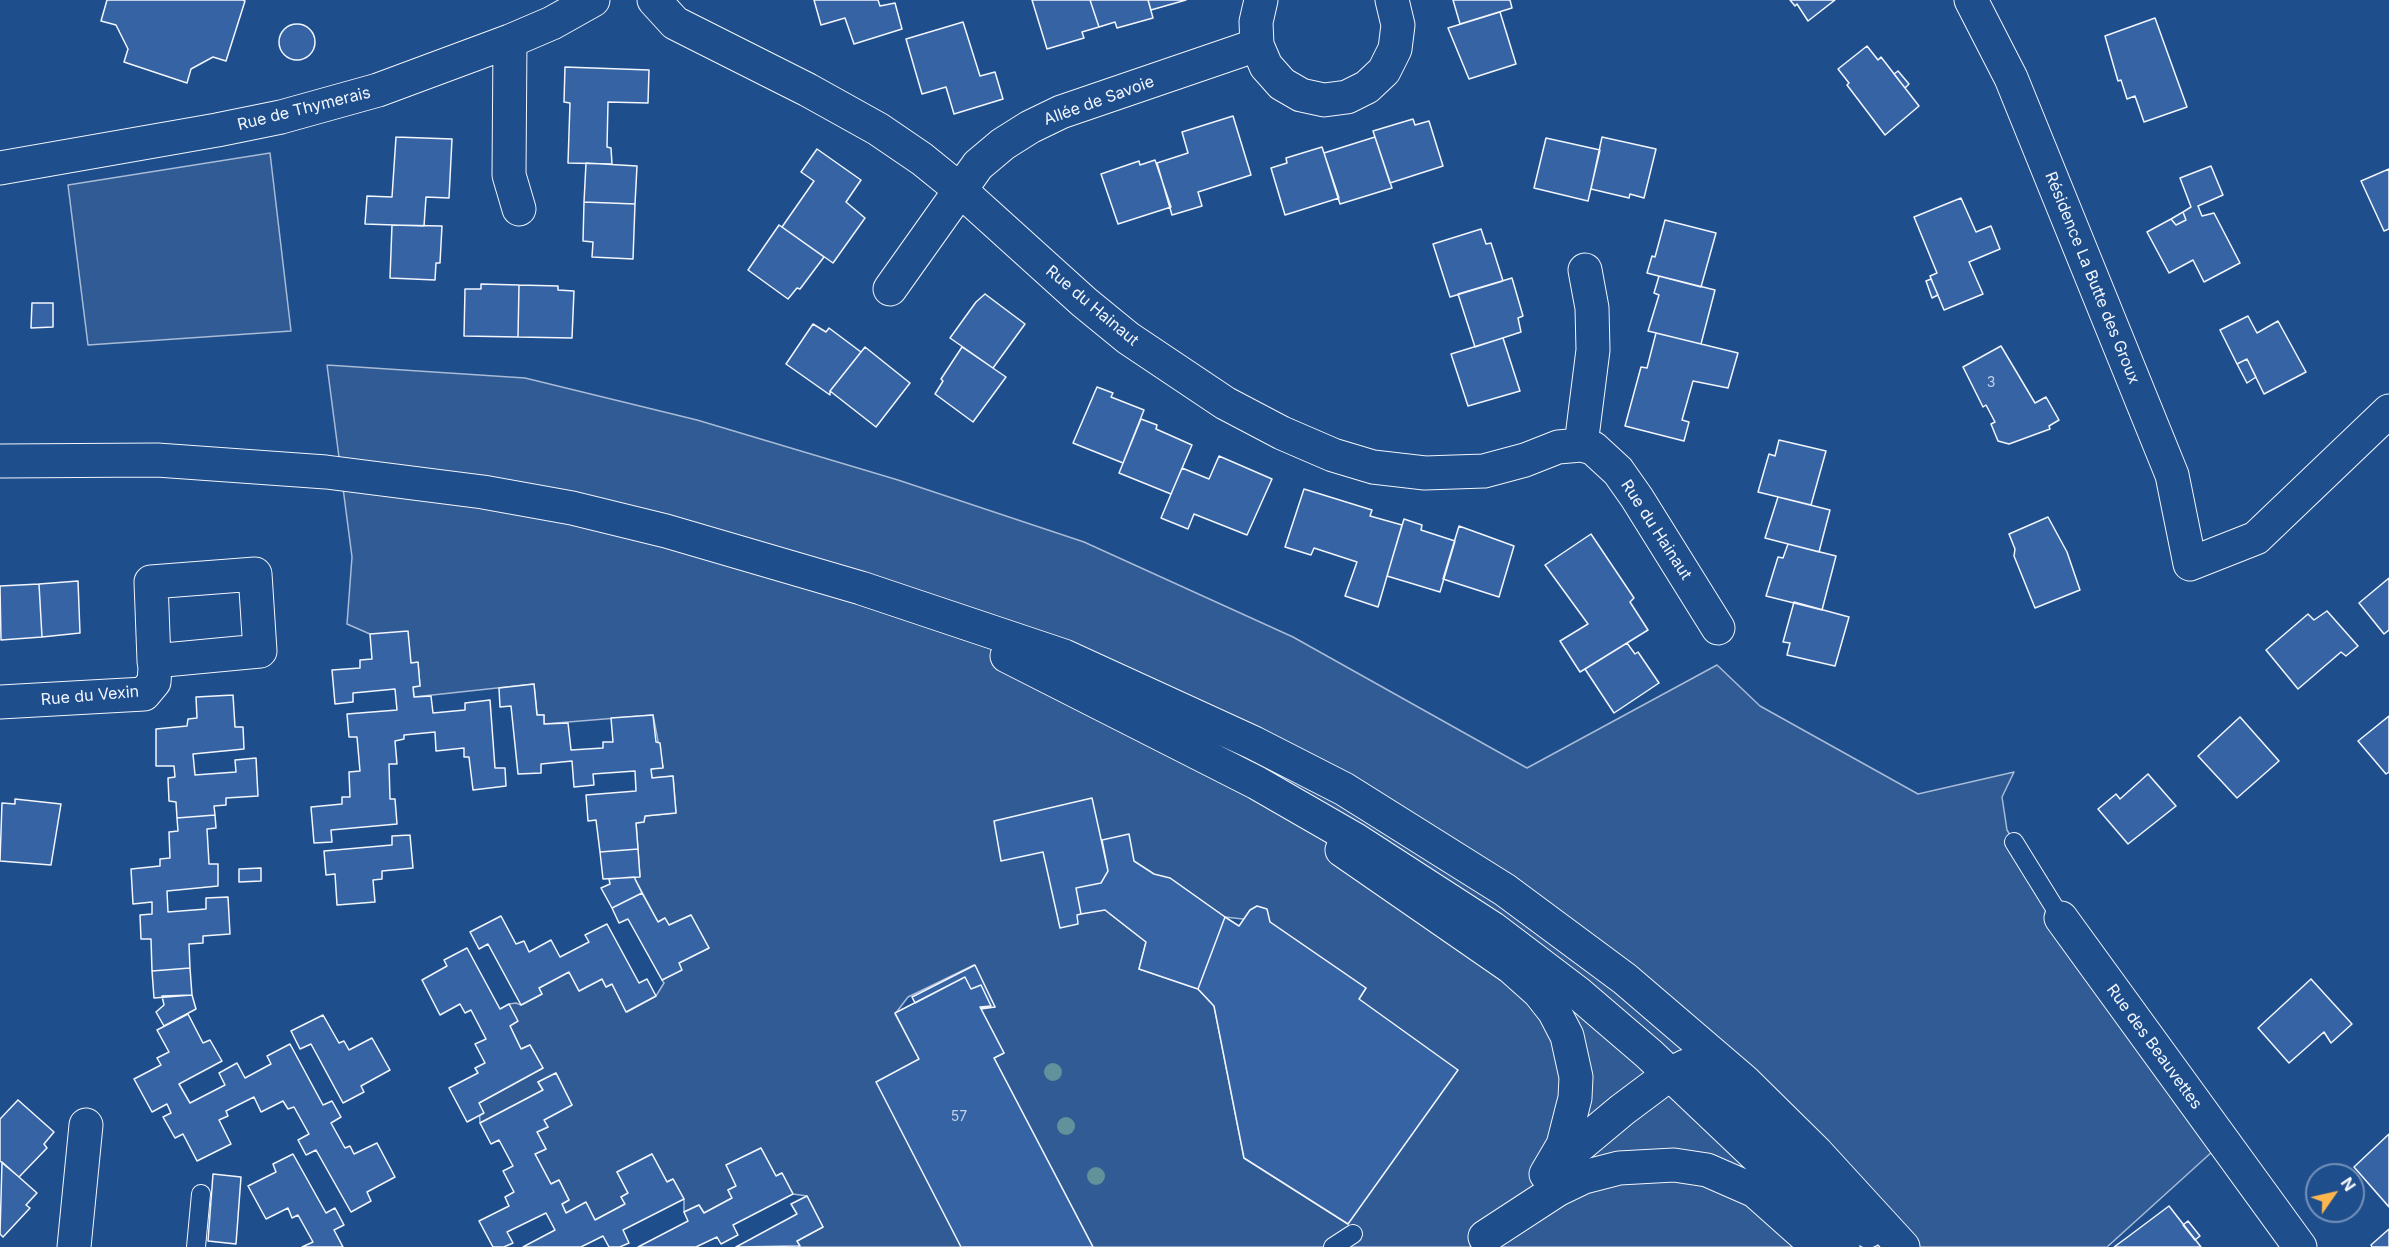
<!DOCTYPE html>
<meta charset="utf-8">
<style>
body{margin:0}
#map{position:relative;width:2389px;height:1247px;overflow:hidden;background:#1f4e8c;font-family:Inter,sans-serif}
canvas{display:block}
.north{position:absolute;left:2305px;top:1163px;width:60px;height:60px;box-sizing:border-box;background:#1f4e8c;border:2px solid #7391ba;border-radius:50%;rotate:56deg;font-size:16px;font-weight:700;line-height:24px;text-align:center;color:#f2f6ff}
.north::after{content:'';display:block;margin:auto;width:21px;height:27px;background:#ffb74d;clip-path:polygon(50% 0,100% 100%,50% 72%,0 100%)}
</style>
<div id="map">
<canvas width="2389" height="1247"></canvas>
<div class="north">N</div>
</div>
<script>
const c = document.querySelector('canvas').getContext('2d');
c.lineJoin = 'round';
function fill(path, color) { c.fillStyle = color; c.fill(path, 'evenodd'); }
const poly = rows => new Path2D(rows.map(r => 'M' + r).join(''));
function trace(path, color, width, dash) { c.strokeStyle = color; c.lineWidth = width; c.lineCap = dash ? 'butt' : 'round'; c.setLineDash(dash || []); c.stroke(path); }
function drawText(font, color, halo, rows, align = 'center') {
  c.font = font + ' Inter,sans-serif'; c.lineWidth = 4.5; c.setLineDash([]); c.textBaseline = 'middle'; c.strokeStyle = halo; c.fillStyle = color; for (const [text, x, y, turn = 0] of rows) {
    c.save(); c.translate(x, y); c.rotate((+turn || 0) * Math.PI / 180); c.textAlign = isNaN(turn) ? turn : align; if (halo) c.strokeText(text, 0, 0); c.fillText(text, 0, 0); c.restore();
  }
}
const built = poly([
 [270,153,291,331,88,345,68,185,270,153],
 [327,365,525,378,697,420,898,480,1084,542,1293,637,1527,768,1717,665,1760,706,1918,794,2014,772,2002,797,2007,830,2061,918,2223,1142,2107,1247,1093,1247,994,1058,1004,1053,980,1007,995,1007,974,965,908,997,895,1014,919,1059,961,1247,799,1247,797,1241,823,1227,807,1196,793,1194,782,1173,776,1176,761,1148,727,1165,736,1186,728,1190,732,1198,704,1213,699,1205,684,1212,684,1199,673,1179,667,1182,652,1154,617,1172,628,1193,621,1197,625,1204,595,1220,586,1203,566,1213,562,1204,569,1200,559,1180,551,1184,535,1154,546,1149,537,1132,548,1127,544,1120,572,1105,556,1073,538,1082,543,1090,480,1123,479,1103,543,1068,530,1045,521,1049,510,1026,509,1004,516,1003,521,1005,542,994,539,988,569,972,579,991,602,979,606,987,612,984,627,1012,656,996,664,983,662,980,681,970,679,963,709,948,691,915,669,925,665,918,658,922,634,877,640,876,636,823,644,822,645,816,676,813,673,776,652,778,651,769,663,767,653,715,544,724,544,715,537,715,534,684,414,697,413,687,420,686,418,663,411,663,370,634,347,624,352,557,327,365],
 [1170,878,1225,917,1270,922,1366,988,1359,999,1348,1224,1244,1158,1214,1006,1198,989,1139,969,1146,942,1110,914,1170,878]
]);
const building = poly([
 [107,0,243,0,245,1,226,61,213,57,191,69,187,83,124,62,128,49,116,25,101,21,107,0],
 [814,0,878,0,880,6,895,3,902,29,854,44,845,18,821,25,814,0],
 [1032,0,1090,0,1099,27,1082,32,1084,38,1047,49,1032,0],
 [1090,0,1148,0,1153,18,1117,28,1115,22,1099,27,1090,0],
 [1148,0,1186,0,1151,10,1148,0],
 [1453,0,1510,0,1512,8,1460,24,1453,0],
 [1790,0,1835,0,1808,21,1797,4,1795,6,1790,0],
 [1500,12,1516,64,1469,79,1448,28,1500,12],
 [2155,18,2187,107,2144,122,2135,96,2127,99,2121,80,2118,81,2105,36,2155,18],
 [963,22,980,76,995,72,1003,99,954,114,946,87,922,94,906,39,963,22],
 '279 42a18 18 0 1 1 36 0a18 18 0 1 1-36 0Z',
 [1867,46,1878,60,1881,57,1919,106,1885,135,1847,85,1849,83,1838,69,1867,46],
 [565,67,649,70,648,103,608,102,607,147,611,148,612,164,568,163,570,103,564,102,565,67],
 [1898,71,1909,84,1905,88,1894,74,1898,71],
 [1233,116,1251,175,1198,192,1202,206,1172,215,1157,163,1188,153,1182,132,1233,116],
 [1413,119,1415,125,1429,121,1443,166,1390,183,1373,131,1413,119],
 [396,137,452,139,449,198,426,197,424,226,365,224,367,196,392,197,396,137],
 [1375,137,1392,188,1340,204,1324,153,1375,137],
 [1602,137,1656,149,1644,198,1630,194,1629,198,1591,189,1602,137],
 [1546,138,1600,150,1588,201,1534,188,1546,138],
 [1322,147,1339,198,1285,215,1271,168,1287,163,1286,158,1322,147],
 [817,149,861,180,846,202,865,218,833,263,782,227,814,181,801,172,817,149],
 [1155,160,1171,207,1118,224,1101,174,1139,161,1140,165,1155,160],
 [586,163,637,166,635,204,584,202,586,163],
 [2211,166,2223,195,2198,206,2202,216,2214,213,2240,263,2204,282,2193,260,2169,273,2147,232,2171,219,2176,225,2186,220,2183,212,2191,207,2180,178,2211,166],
 [2389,169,2389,229,2384,231,2361,181,2389,169],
 [1961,198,1976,232,1991,226,2000,249,1969,262,1983,294,1944,310,1930,276,1937,273,1914,217,1961,198],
 [584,202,635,204,633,259,592,257,593,242,583,241,584,202],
 [2183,212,2186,220,2176,225,2171,219,2183,212],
 [1665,220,1716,233,1701,287,1647,273,1652,256,1655,257,1665,220],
 [392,225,442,226,440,263,436,263,435,280,390,278,392,225],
 [779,225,824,257,800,289,797,288,788,299,748,270,779,225],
 [1481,229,1486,244,1491,243,1503,281,1450,297,1433,244,1481,229],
 [1659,276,1715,290,1701,344,1648,331,1659,295,1654,293,1659,276],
 [1512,278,1523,316,1518,318,1521,332,1475,347,1458,294,1512,278],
 [1931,279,1938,295,1932,298,1926,281,1931,279],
 [481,284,519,285,518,337,464,336,465,289,481,289,481,284],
 [519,285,558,286,558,290,574,291,572,338,518,337,519,285],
 [985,294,1025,324,993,368,950,338,976,302,985,294],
 [32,303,53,303,53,327,31,328,32,303],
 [2248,316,2257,333,2278,321,2306,372,2264,394,2247,359,2237,364,2220,330,2248,316],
 [813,324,826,332,829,328,861,352,830,391,830,395,786,364,813,324],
 [1656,333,1738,353,1728,388,1693,381,1682,420,1689,422,1684,441,1625,426,1641,367,1647,368,1656,333],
 [1503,338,1520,391,1468,406,1451,354,1503,338],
 [2001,346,2035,403,2046,397,2059,420,2049,426,2050,429,2009,444,1998,441,1991,424,1995,422,1986,405,1983,407,1963,367,2001,346],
 [865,347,910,383,876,427,830,391,865,347],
 [962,347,1006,377,973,422,935,394,943,381,941,379,962,347],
 [2247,359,2256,377,2247,383,2237,364,2247,359],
 [1097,387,1113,393,1111,397,1144,410,1123,463,1073,443,1097,387],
 [1141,419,1157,425,1156,429,1192,445,1171,494,1119,473,1141,419],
 [1779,440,1826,451,1811,505,1758,492,1769,454,1775,456,1779,440],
 [1219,456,1272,479,1247,535,1194,514,1188,529,1161,518,1182,468,1209,479,1219,456],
 [1304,489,1372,510,1370,516,1402,525,1378,607,1345,596,1357,562,1314,548,1311,555,1285,547,1304,489],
 [1778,497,1830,510,1819,552,1765,538,1778,497],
 [2048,517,2067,552,2080,590,2035,608,2014,556,2015,549,2009,534,2048,517],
 [1404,519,1422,525,1421,530,1455,541,1440,592,1387,576,1404,519],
 [1459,526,1514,546,1499,597,1443,579,1459,526],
 [1591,534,1634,598,1630,602,1648,630,1580,672,1560,641,1588,624,1545,565,1591,534],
 [1788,544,1836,556,1822,610,1766,596,1778,557,1783,558,1788,544],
 [2389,578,2389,630,2384,634,2359,603,2389,578],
 [78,581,80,633,42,637,39,584,78,581],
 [39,584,42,637,1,640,0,586,39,584],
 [1794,602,1849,617,1835,666,1787,655,1790,643,1783,642,1794,602],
 [2327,611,2358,646,2346,656,2341,652,2298,689,2266,650,2308,614,2314,620,2327,611],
 [408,631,411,663,418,662,420,686,413,687,414,697,431,696,433,713,465,710,465,703,490,700,495,768,505,768,506,786,473,790,469,757,464,757,464,748,436,751,435,732,404,735,404,739,395,741,397,764,389,764,390,799,395,799,397,824,331,830,332,842,314,843,311,807,342,804,342,797,350,797,349,772,360,771,357,737,349,737,347,714,397,710,395,689,353,693,353,702,335,704,332,670,360,668,360,660,372,659,370,634,408,631],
 [1627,643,1635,654,1638,652,1659,683,1614,713,1585,669,1627,643],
 [534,684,537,715,544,715,544,724,568,723,571,750,603,748,603,742,613,742,611,718,653,715,656,742,660,743,663,768,651,769,652,778,673,776,676,813,645,816,644,822,636,823,638,849,600,852,596,820,588,821,586,795,636,791,635,771,593,774,594,785,574,787,572,761,541,764,541,773,518,774,511,706,500,707,499,688,534,684],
 [233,695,235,727,243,727,244,749,193,754,195,775,236,772,235,760,256,758,258,796,226,798,226,805,214,806,215,815,177,818,176,802,169,801,168,778,175,777,174,766,156,766,156,729,187,726,188,719,197,718,196,697,233,695],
 [2389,716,2389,772,2386,774,2358,741,2389,716],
 [2240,717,2279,761,2237,798,2198,756,2240,717],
 [2148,774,2176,806,2128,844,2098,809,2116,794,2120,799,2148,774],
 [1092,798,1108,871,1101,883,1076,888,1081,914,1077,915,1078,924,1060,928,1043,852,1001,861,994,821,1092,798],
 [15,799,61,804,51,865,0,861,2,803,15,804,15,799],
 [215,815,216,828,207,829,209,864,218,864,218,886,167,891,168,912,206,909,206,898,228,897,230,934,203,936,203,943,189,944,190,968,152,971,151,939,141,939,140,915,152,914,152,902,133,904,131,869,160,866,160,859,170,858,169,832,178,831,177,818,215,815],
 [1129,834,1134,861,1154,874,1170,878,1225,917,1198,989,1139,969,1146,942,1105,910,1081,914,1076,888,1101,883,1108,871,1102,840,1129,834],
 [410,835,413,868,382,871,382,879,373,880,375,902,337,905,335,874,326,875,324,851,392,845,392,836,410,835],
 [638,849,640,877,603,879,600,852,638,849],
 [261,868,261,881,239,882,239,869,261,868],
 [634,877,642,893,612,908,601,888,610,884,609,879,634,877],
 [642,893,658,922,665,918,669,925,691,915,709,948,679,963,682,970,662,980,628,919,619,923,612,908,642,893],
 [1257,906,1267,909,1270,922,1366,988,1359,999,1458,1070,1348,1224,1244,1158,1214,1006,1198,989,1225,917,1239,926,1250,910,1257,906],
 [501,916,516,944,524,941,529,952,551,940,560,957,589,942,585,935,607,924,639,983,647,979,656,996,626,1012,612,984,606,987,602,979,579,991,569,972,539,988,542,994,521,1005,488,944,479,949,470,932,501,916],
 [467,948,500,1009,509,1004,518,1021,510,1026,521,1049,530,1045,543,1068,479,1103,484,1113,467,1122,449,1088,478,1073,475,1068,485,1063,475,1044,486,1039,471,1010,465,1013,460,1004,440,1015,422,980,447,966,444,960,467,948],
 [975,965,995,1007,981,1009,991,1006,981,985,971,989,965,977,915,1003,912,997,975,965],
 [190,968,192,995,154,998,152,971,190,968],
 [965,977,971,989,981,985,991,1006,980,1007,1004,1053,994,1058,1093,1247,961,1247,876,1082,919,1059,895,1013,965,977],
 [2311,979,2352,1024,2331,1043,2324,1032,2289,1063,2258,1028,2311,979],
 [192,995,196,1009,164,1026,156,1012,164,1005,162,996,192,995],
 [188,1014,203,1043,210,1040,222,1061,179,1084,190,1103,225,1085,219,1073,237,1063,245,1078,271,1064,267,1056,290,1044,323,1105,332,1101,341,1117,331,1123,345,1148,350,1146,354,1154,377,1143,395,1177,367,1192,371,1201,351,1212,316,1150,306,1155,298,1140,309,1134,294,1107,288,1109,283,1101,261,1112,254,1097,226,1111,228,1116,219,1120,231,1144,197,1161,183,1134,175,1138,163,1117,171,1113,167,1104,152,1112,134,1079,161,1065,157,1058,169,1052,157,1030,188,1014],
 [323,1015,339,1043,344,1041,349,1050,372,1038,390,1070,361,1086,364,1092,343,1103,311,1044,300,1049,291,1031,323,1015],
 [556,1073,572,1105,544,1120,548,1127,537,1132,546,1149,535,1154,551,1184,559,1180,569,1200,562,1204,566,1213,586,1202,595,1220,625,1204,621,1197,628,1193,617,1172,652,1154,667,1182,673,1179,684,1199,623,1230,629,1243,620,1247,609,1247,603,1236,581,1247,523,1247,555,1230,546,1213,507,1232,513,1243,504,1247,493,1247,479,1221,509,1206,505,1197,514,1192,503,1171,513,1166,499,1140,491,1144,480,1123,543,1090,538,1082,556,1073],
 [18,1100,54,1132,44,1144,47,1148,19,1177,0,1161,0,1119,18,1100],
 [2389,1134,2389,1207,2354,1167,2389,1134],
 [761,1148,776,1176,782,1173,793,1194,733,1225,738,1235,721,1244,717,1237,696,1247,638,1247,688,1221,684,1212,699,1205,704,1213,732,1198,728,1190,736,1186,726,1165,761,1148],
 [293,1154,326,1213,335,1208,344,1225,334,1230,343,1247,302,1247,313,1242,298,1215,292,1218,288,1208,266,1219,248,1186,276,1172,273,1164,293,1154],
 [2,1162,37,1193,26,1205,30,1208,3,1237,0,1234,2,1162],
 [213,1174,241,1177,236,1244,208,1241,213,1174],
 [807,1196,823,1227,797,1241,800,1246,736,1247,797,1214,791,1204,807,1196],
 [2169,1206,2201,1247,2114,1247,2129,1236,2169,1206],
 [2188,1221,2200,1236,2195,1240,2183,1225,2188,1221],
 [2389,1229,2389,1247,2372,1247,2371,1245,2389,1229]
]);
const service = poly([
 [2014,842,2061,918],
 [196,1247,201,1194],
 [1333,1247,1353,1234]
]);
const minor = poly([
 [654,0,675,23,808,90,878,129,922,159,959,189,1084,302,1128,338,1225,403,1282,433,1333,455,1373,467,1425,473,1484,471,1525,460,1558,447,1581,445],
 [1261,0,1256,22,1257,45,1266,66,1282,84,1301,95,1324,100,1347,97,1367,87,1384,71,1395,49,1398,25,1392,0],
 [1971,0,2011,78,2172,475,2190,564,2256,538,2389,411],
 [510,41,509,175,519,209],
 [0,168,217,130,281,117,378,90,510,41,552,23,593,0],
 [1585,270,1592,308,1593,350,1581,445,1593,448,1618,471,1637,498,1718,628],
 [890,289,978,165,1003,144,1030,127,1061,112,1257,45],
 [0,702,144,694,154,682,155,668,154,661,151,582,255,574,260,651,154,661],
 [2061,918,2300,1247],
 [74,1247,86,1125]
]);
const tertiary = poly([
 [1342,850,1511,967,1539,992,1554,1011,1567,1036,1576,1077,1575,1098,1563,1145,1546,1174],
 [1556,1165,1622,1110,1670,1074,1686,1066,1696,1066,1739,1101,1868,1231]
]);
const secondary = poly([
 [0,461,157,460,326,472,483,492,572,508,666,531,861,588,1064,656,1254,743,1344,789,1505,890,1625,979,1744,1081,1816,1152,1903,1247],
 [1007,656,1257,783,1356,840,1492,928,1579,994,1649,1054,1769,1168,1843,1247],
 [1485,1237,1557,1190,1584,1177,1619,1168,1674,1165,1707,1170,1755,1191,1809,1239]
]);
const trees = [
 [1053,1072],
 [1066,1126],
 [1096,1176]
];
const numberNames = [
 ["3",1991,383],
 ["57",959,1117]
];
const streetNames = [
 ["Allée de Savoie",1099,101,-20],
 ["Rue de Thymerais",304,109,-14],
 ["Résidence La Butte des Groux",2092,278,68],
 ["Rue du Hainaut",1092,306,40],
 ["Rue du Hainaut",1656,530,57],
 ["Rue du Vexin",90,696,-5],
 ["Rue des Beauvettes",2154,1047,54]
];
fill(built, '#305b95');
trace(built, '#a8bbd7', 1.5);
fill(building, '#3563a3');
trace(building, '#f2f6ff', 1.5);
trace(service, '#f2f6ff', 20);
trace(minor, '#f2f6ff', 35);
trace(tertiary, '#f2f6ff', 35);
trace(secondary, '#f2f6ff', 35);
trace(service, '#1f4e8c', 18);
trace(minor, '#1f4e8c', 33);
trace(tertiary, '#1f4e8c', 33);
trace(secondary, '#1f4e8c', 33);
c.fillStyle = '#61919a';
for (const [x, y] of trees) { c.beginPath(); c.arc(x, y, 9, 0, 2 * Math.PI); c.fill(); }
drawText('14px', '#c3d1e8', null, numberNames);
drawText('16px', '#f2f6ff', '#1f4e8c', streetNames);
</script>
